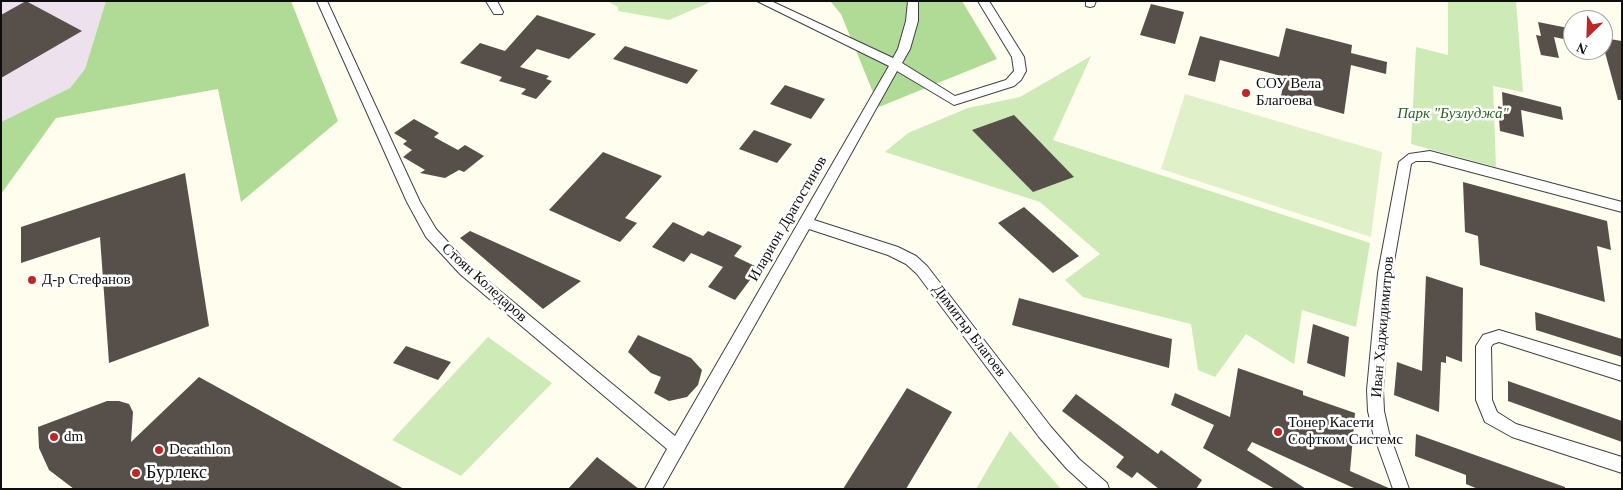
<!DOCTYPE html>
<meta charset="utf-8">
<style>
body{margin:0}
#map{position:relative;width:1623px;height:490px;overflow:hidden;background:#fffdee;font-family:Georgia,serif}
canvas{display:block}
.frame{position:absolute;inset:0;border:2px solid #0d0d0d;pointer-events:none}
.north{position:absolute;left:1563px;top:10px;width:50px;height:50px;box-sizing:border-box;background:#fff;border:1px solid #9e9e9e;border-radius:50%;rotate:204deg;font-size:14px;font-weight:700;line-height:20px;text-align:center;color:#0d0d0d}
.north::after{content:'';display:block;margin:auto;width:18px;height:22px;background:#bf2724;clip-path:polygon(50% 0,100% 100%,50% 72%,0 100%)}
</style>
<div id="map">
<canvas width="1623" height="490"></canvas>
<div class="frame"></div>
<div class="north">N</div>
</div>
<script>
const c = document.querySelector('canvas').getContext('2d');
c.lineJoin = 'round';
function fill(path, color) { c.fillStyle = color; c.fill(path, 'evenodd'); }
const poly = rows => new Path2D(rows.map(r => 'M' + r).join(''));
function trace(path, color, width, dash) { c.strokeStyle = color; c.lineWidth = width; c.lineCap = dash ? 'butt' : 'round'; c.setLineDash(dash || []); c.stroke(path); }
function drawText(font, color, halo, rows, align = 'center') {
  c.font = font + ' Georgia,serif'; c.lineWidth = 5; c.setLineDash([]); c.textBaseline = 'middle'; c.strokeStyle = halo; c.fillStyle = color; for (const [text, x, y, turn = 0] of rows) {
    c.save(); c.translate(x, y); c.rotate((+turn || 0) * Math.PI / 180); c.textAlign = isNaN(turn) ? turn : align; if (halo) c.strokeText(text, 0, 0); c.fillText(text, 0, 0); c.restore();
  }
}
const industrial = poly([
 [1,1,106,1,85,69,70,88,1,122]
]);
const green = poly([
 [607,1,713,1,669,20,618,11,618,7],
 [1448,1,1516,1,1523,92,1493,86,1496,167,1411,144,1416,47,1448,55],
 [1091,56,1053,140,1370,243,1356,327,1302,310,1294,364,1246,334,1215,377,1198,370,1191,324,1083,297,1065,280,1100,254,1040,202,885,152,908,133,968,108,1020,97],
 [488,337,552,383,461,476,392,440],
 [1010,431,1061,489,976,489]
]);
const forest = poly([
 [106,1,291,1,338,121,241,202,218,89,56,118,1,194,1,122,70,88,85,69],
 [830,1,962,1,997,59,879,107,841,14]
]);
const pitch = poly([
 [1185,94,1382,152,1371,237,1161,169]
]);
const building = poly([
 [26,1,82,31,1,78,1,15],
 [1151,4,1184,12,1175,44,1140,35],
 [537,15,596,34,569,59,537,49,520,67,549,76,546,79,552,81,536,99,521,94,526,89,499,81,502,77,460,63,480,43,505,51],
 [1538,22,1573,29,1573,41,1554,37,1559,58,1541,55,1536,35,1541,36],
 [1286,28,1352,45,1351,53,1387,62,1386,74,1351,65,1344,114,1281,96,1285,77,1220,60,1215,82,1188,75,1200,36,1279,57],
 [1603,38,1622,41,1622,100,1618,100,1603,45],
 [625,46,698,70,687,84,613,59],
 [785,85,825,99,811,119,770,104],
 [1502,92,1561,107,1563,120,1521,110,1524,137,1500,131,1498,106,1503,108],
 [1014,115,1074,177,1033,192,972,130],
 [414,119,439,133,434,137,458,150,465,145,484,156,464,172,459,170,445,178,420,173,425,170,403,157,412,150,403,144,407,141,394,133],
 [754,130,792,144,777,163,739,149],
 [603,152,662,176,625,218,637,223,620,242,549,210],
 [185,173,209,326,109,363,100,237,21,263,21,227],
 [1463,182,1607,221,1611,250,1597,246,1605,302,1480,265,1478,236,1465,232],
 [1024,207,1079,256,1053,273,998,223],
 [673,222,703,236,708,231,742,246,734,256,759,268,735,300,708,287,723,267,691,253,684,262,652,247],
 [470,231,581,281,543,309,460,238],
 [1426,276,1463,288,1462,362,1446,356,1446,363,1441,362,1439,412,1394,395,1397,362,1422,371],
 [1019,298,1172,339,1169,368,1012,325],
 [1535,312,1622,339,1622,357,1536,330],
 [1313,324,1349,337,1345,377,1307,363],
 [638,335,691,358,702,370,698,385,687,397,669,401,654,393,661,377,651,373,628,352],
 [406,346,451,362,438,380,393,363],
 [1238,368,1303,391,1303,395,1355,413,1350,471,1391,489,1356,489,1252,442,1247,450,1306,489,1275,489,1203,448,1214,425,1171,405,1175,393,1230,417],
 [199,377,281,422,404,489,74,489,49,470,39,448,38,427,107,401,119,401,129,404,133,412,131,442],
 [1508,381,1622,421,1622,442,1508,401],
 [907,388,952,412,906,489,843,489],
 [1076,394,1158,454,1161,450,1202,480,1196,489,1159,489,1137,472,1132,478,1116,467,1124,457,1062,411],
 [1416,434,1565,487,1565,489,1478,489,1466,484,1466,475,1415,456],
 [597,457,639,489,568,489]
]);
const street = poly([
 [317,1,327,1,420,202,436,229,470,266,675,436,889,66,757,1,771,1,893,58,898,49,906,21,908,1,918,1,918,21,910,49,902,63,955,96,1006,80,1014,71,1012,57,978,1,989,1,1024,57,1026,71,1021,80,1014,86,954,105,897,71,814,220,898,247,916,256,927,266,1051,427,1079,459,1107,483,1109,489,1089,489,1067,469,1039,437,917,274,906,264,888,255,809,229,662,489,645,489,667,449,460,274,426,237,407,202,317,1],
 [486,1,497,1,503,12,502,14,494,14,486,1],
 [1086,1,1096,1,1094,6,1090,7,1086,6,1086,1],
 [1430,151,1622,202,1622,212,1430,161,1416,161,1411,164,1392,273,1383,390,1384,411,1389,433,1409,489,1393,489,1373,433,1368,411,1367,390,1378,273,1399,162,1409,154,1430,151],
 [1499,330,1622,367,1622,381,1499,342,1493,344,1491,347,1492,400,1497,412,1516,424,1622,457,1622,473,1512,437,1485,422,1476,400,1476,346,1483,335,1499,330]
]);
const markers = [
 [1246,93,5,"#bf2724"],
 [32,280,5,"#bf2724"],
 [1278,432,5,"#bf2724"],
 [54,437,5,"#bf2724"],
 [159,450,5,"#bf2724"],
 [136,473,5,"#bf2724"]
];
const poiNames = [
 ["СОУ Вела",1256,84],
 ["Благоева",1256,101],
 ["Д-р Стефанов",42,280],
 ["Тонер Касети",1288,423],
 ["Софтком Системс",1288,440],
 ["dm",64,437],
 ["Decathlon",169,450]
];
const parkNames = [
 ["Парк \"Бузлуджа\"",1453,114]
];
const streetNames = [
 ["Иларион Драгостинов",788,219,-60],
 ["Стоян Коледаров",484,283,42],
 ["Иван Хаджидимитров",1383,327,-85],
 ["Димитър Благоев",969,331,53]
];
const nearPoinames = [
 ["Бурлекс",146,473]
];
fill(industrial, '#ece1ec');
fill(green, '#ceeab7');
fill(forest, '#b0db96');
fill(pitch, '#e0f1c9');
fill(building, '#564f4a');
trace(street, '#404040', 2);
fill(street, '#fff');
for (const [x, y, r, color] of markers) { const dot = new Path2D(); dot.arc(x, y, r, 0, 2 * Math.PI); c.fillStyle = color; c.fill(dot); trace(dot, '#fff', 2); }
drawText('15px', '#0d0d0d', '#fff', poiNames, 'left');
drawText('italic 15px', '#27661d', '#fff', parkNames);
drawText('15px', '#0d0d0d', '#fff', streetNames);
drawText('18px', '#0d0d0d', '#fff', nearPoinames, 'left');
</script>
